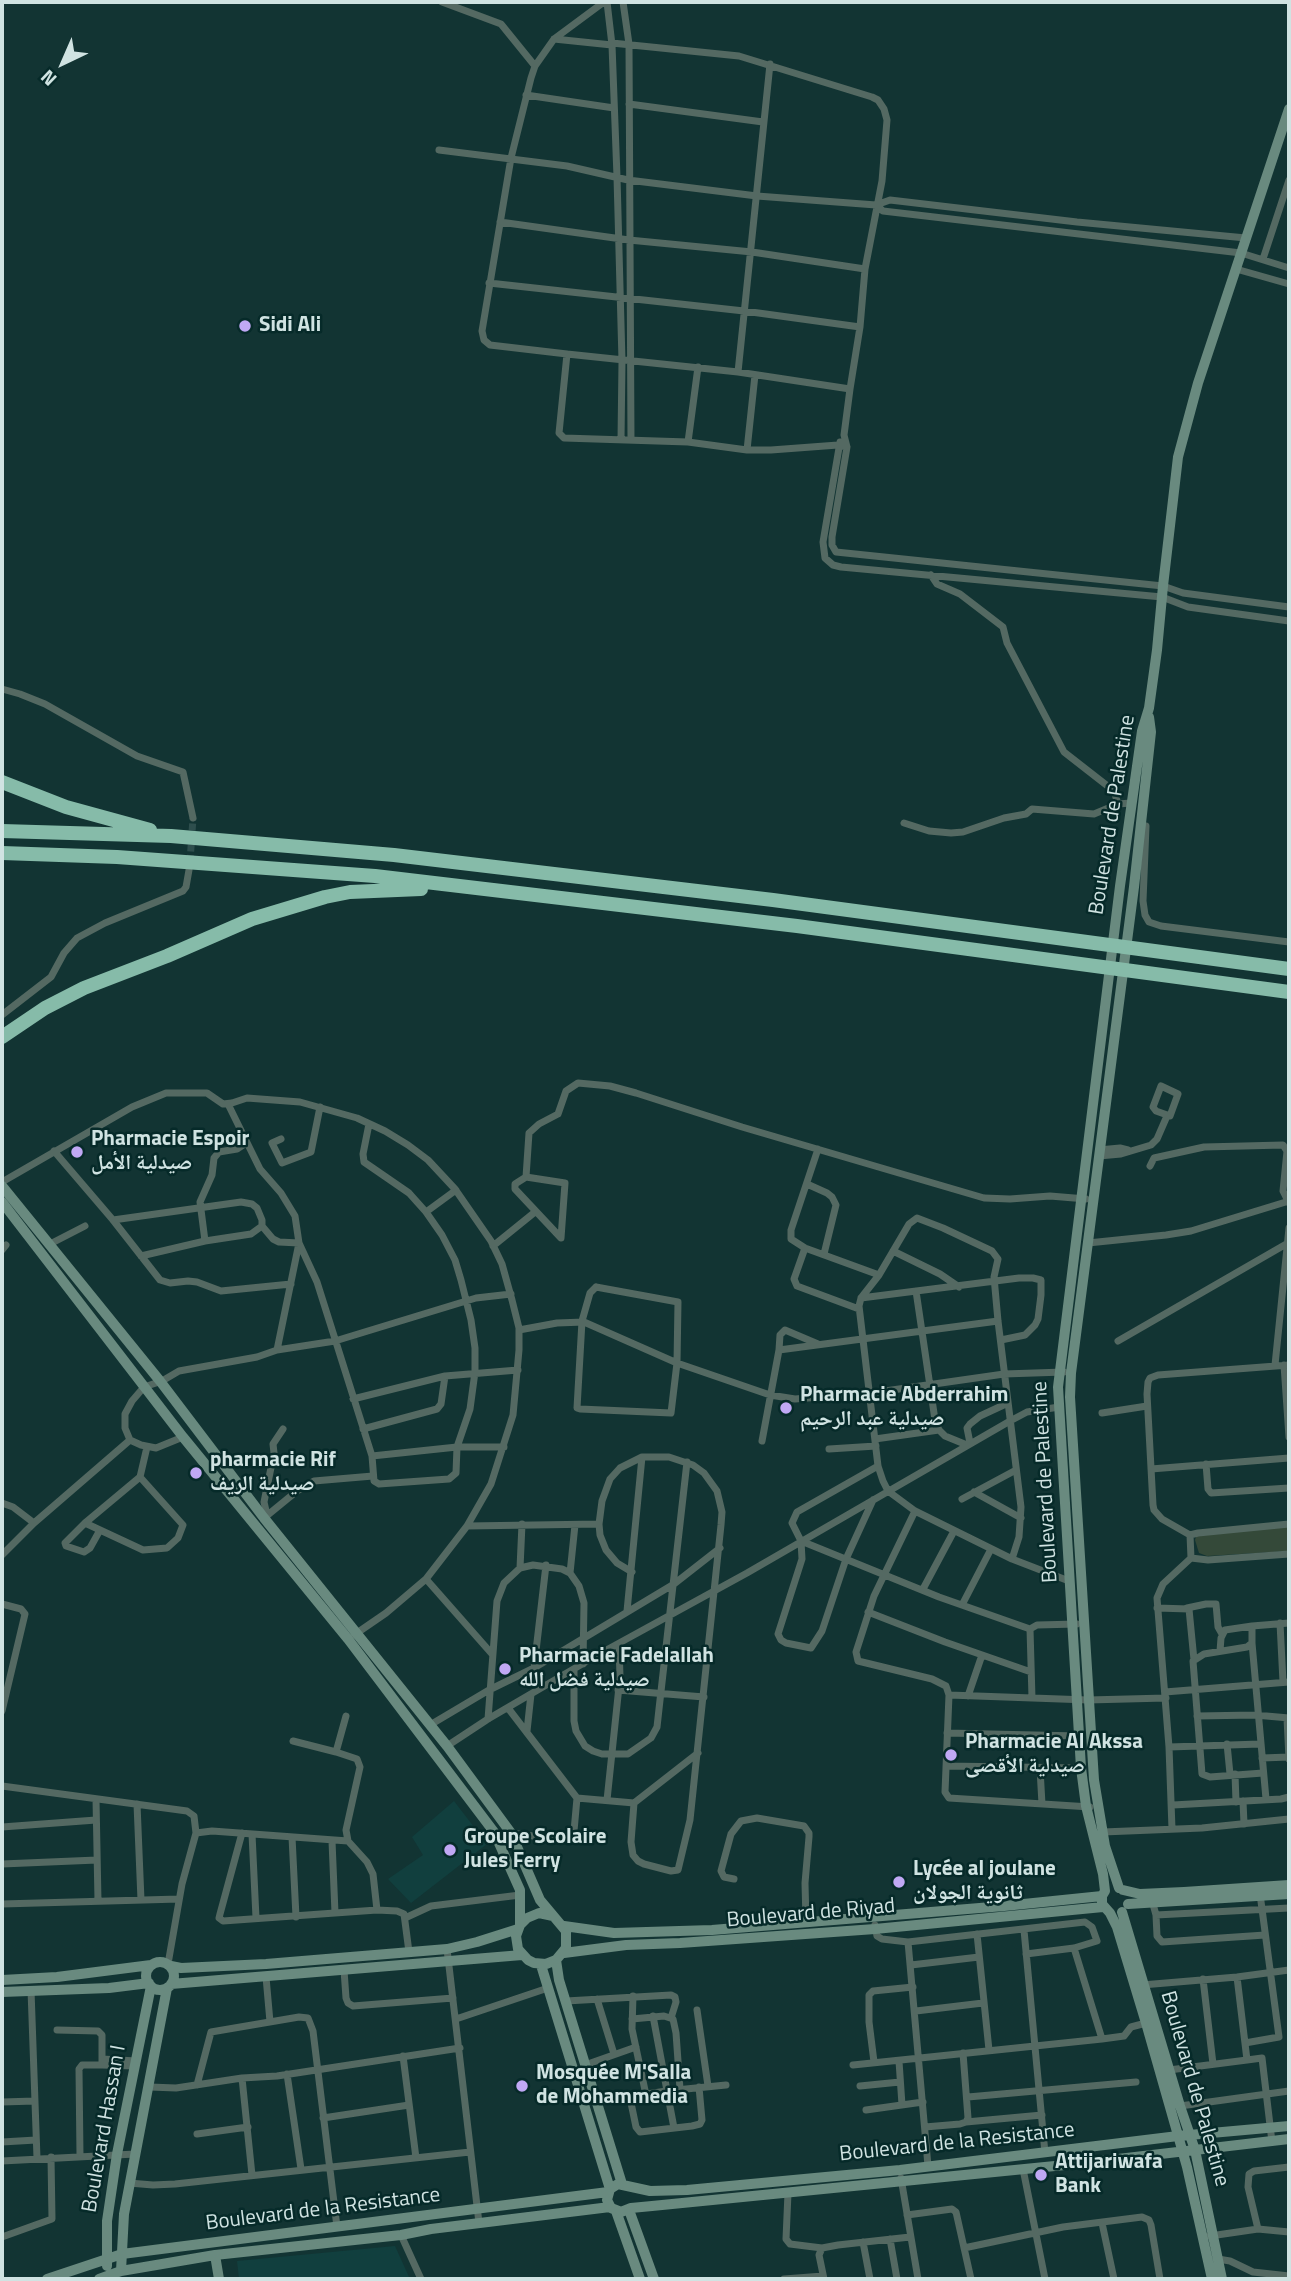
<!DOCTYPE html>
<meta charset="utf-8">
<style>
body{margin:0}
#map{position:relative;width:1291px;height:2281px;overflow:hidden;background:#123433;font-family:"Titillium Web",sans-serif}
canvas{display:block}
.frame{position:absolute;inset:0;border:4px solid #d0e3e2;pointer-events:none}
.north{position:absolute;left:28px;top:28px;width:70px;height:70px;-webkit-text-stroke:5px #062a29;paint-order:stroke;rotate:224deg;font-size:19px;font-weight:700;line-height:28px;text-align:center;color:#d0e3e2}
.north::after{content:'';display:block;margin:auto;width:24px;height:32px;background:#d0e3e2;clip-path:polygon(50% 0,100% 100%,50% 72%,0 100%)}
</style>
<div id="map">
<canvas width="1291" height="2281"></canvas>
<div class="frame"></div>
<div class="north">N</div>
</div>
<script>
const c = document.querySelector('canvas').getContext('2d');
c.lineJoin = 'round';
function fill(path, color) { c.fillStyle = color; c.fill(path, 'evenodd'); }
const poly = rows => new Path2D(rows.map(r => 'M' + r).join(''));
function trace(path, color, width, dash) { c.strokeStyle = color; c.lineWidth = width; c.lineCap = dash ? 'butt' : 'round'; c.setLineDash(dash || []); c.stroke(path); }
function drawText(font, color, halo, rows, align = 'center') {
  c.font = font + ' "Titillium Web","Noto Naskh Arabic",sans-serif'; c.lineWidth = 5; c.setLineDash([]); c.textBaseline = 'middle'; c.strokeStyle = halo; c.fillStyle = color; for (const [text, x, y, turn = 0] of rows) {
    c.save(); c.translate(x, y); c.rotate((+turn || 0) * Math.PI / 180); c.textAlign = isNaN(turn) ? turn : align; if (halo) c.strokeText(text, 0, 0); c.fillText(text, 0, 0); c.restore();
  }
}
const built = poly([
 [454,1801,487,1844,411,1903,388,1879,423,1855,412,1837],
 [395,2246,410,2279,239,2279,237,2261]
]);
const green = poly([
 [1289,1525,1289,1551,1207,1556,1199,1553,1195,1540,1197,1533]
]);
const streetTunnel = poly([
 [190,862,193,818]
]);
const street = poly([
 [442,2,501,24,535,66],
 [607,2,612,45,617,177,622,361,621,440],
 [623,2,629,44,631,440],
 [554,39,612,45],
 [612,43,739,56,872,97,878,100,884,109,887,120,882,181,865,269,860,327,850,389,844,435,847,447,832,537,832,545,836,552,1163,586,1183,593,1289,607],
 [526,95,614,108],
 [629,104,763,122],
 [439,150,567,166,628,180,757,196,876,205,890,200,1077,222,1246,238],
 [876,205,883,211,1241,253,1289,268],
 [500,222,629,240,752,252,865,269],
 [1263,259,1289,180],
 [1236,269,1289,284],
 [489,283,744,311,860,327],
 [567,354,490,345,484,340,482,331,511,158,531,78,535,66,554,39,604,2],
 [738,372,770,64],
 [688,442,698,367],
 [840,442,823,542,825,558,833,565,841,567,1162,597,1188,607,1289,621],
 [847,447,838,445,771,450,747,450,688,442,564,438,559,433,567,354,738,372,850,389],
 [747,450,755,375],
 [931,575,937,584,960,594,1003,627,1007,643,1064,752,1114,791,1118,804],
 [2,689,20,694,45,704,137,756,183,772,193,818],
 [904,823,929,831,951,833,963,832,1004,818,1026,814,1032,809,1094,814,1118,804,1131,803],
 [1146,826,1143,901,1145,915,1149,922,1161,926,1289,942],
 [2,1015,51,977,64,953,77,938,105,923,183,891,186,887,189,870],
 [1161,1086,1178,1094,1170,1116,1156,1111,1153,1107,1161,1086],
 [228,1104,260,1169,281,1193,295,1216,299,1243,277,1350],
 [369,1124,363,1154,364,1162,409,1193,426,1212,442,1235,455,1260,461,1280,471,1320,475,1348,475,1372,470,1409,457,1447,372,1456],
 [281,1139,272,1143,282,1163,311,1152,320,1107],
 [818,1149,791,1230,791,1239,805,1248,879,1275],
 [1099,1150,1120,1148,1128,1150],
 [54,1151,113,1220,160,1280,170,1283,188,1281,197,1282,221,1291,291,1284],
 [1099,1156,1121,1154,1151,1145,1157,1139,1167,1116],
 [1150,1166,1154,1158,1204,1147,1283,1145,1287,1151,1283,1191,1289,1203],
 [526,1177,529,1133,539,1124,558,1114,566,1091,578,1083,610,1086,636,1093,742,1127,984,1198,1010,1199,1050,1196,1086,1199],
 [526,1177,565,1183,561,1238,515,1189,515,1184,526,1177],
 [2,1182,132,1107,166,1093,207,1093,223,1104,232,1103,247,1098,300,1102,357,1118,385,1131,408,1145,428,1160,455,1189,491,1241,502,1264,512,1300,519,1328,519,1350,513,1415,491,1484,467,1526,426,1579,386,1613,354,1635],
 [807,1184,827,1193,832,1197,836,1205,824,1254],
 [426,1212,456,1190],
 [113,1220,241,1202,252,1204,257,1208,262,1220,262,1226,273,1239,279,1242,299,1243],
 [205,1241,200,1202,212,1175,214,1158,219,1152,237,1149,246,1143],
 [299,1243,317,1282,372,1456,374,1481,379,1484,449,1479,456,1473,457,1447,504,1447],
 [1088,1243,1166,1235,1191,1231,1289,1201],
 [50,1244,85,1226],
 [493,1246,535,1212],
 [805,1248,794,1279,797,1286,859,1309],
 [2,1250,6,1245],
 [893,1251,940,1274,959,1287],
 [141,1256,205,1241,251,1234,262,1226],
 [596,1287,678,1302,677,1363,671,1413,580,1409,577,1408,582,1321,590,1293,596,1287],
 [916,1291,935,1420,939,1430,945,1436,967,1445],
 [861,1298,1019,1278,1033,1278,1041,1280,1041,1295,1038,1319,1035,1325,1025,1335,1001,1340],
 [519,1330,557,1323,584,1322,677,1363,770,1395,795,1399,871,1393,1004,1374,1064,1372],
 [1118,1341,1288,1243],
 [779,1350,780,1335,785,1330,818,1344],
 [1275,1365,1289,1228],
 [1284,1365,1289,1437],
 [1289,1365,1158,1375,1150,1378,1148,1382,1147,1394,1153,1505,1154,1510,1162,1519,1190,1535,1198,1533,1289,1524],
 [353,1399,445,1376,518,1370],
 [1102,1413,1147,1406],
 [363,1429,437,1409,441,1404,445,1376],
 [183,1437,156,1448,141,1445,130,1440,125,1428,125,1414,132,1401,144,1387,162,1381,179,1371,257,1357,277,1350,335,1341,476,1298,511,1294],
 [875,1439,939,1430],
 [762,1441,779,1350,998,1321],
 [970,1443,967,1428,970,1424,980,1416,1008,1403],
 [829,1449,876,1446],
 [1206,1464,1208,1489,1211,1493,1289,1488],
 [878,1466,797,1512,792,1523,801,1541,939,1597,1030,1629,1037,1625,1077,1624],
 [1151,1469,1289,1458],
 [974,1492,1021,1518],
 [962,1499,1016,1470],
 [2,1503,13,1507,34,1523],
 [915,1511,874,1596,856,1652,858,1661,932,1679,946,1686,949,1695,945,1792,949,1798,1090,1807],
 [267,1515,264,1502,274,1453,273,1444,283,1429],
 [264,1518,297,1491,314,1481,373,1476],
 [85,1523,143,1550,167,1548,178,1538,183,1525,140,1477],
 [467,1526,599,1524],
 [100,1530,90,1548,84,1552,66,1546,65,1543,85,1523,140,1477,147,1447],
 [1190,1535,1191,1558],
 [801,1541,802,1559,778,1634,781,1640,786,1643,811,1648,822,1631,846,1559,873,1500],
 [2,1555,34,1523,130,1440],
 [1191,1558,1208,1560,1289,1554],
 [1012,1559,1019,1537,1021,1507,998,1321,994,1277,998,1259,992,1251,943,1228,917,1218,909,1224,879,1275,861,1298,859,1306,878,1466,883,1481,888,1491,915,1511,1012,1559,1069,1581],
 [520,1568,522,1524],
 [632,1572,617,1563,606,1550,600,1535,599,1524,602,1501,610,1479,620,1468,642,1457,669,1457,693,1465,704,1473,717,1491,722,1512,721,1525,690,1820,678,1870,671,1871,644,1864,638,1861,633,1855,631,1842,634,1803],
 [570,1573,575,1525],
 [426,1579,492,1654],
 [923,1589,954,1531],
 [2,1604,21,1609,25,1614,2,1711],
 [962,1605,991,1549],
 [1157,1608,1189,1609,1194,1660],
 [1187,1608,1206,1604,1216,1604,1218,1627,1222,1634],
 [627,1611,642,1457],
 [868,1612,945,1642,1031,1672],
 [1280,1623,1283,1682],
 [1030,1629,1032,1698],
 [1252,1643,1266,1799],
 [1220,1651,1221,1638,1225,1630,1252,1626],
 [534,1668,546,1565],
 [574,1670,574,1721,576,1731,585,1746,593,1751,602,1754,628,1754,651,1738,657,1727,659,1709,687,1462],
 [618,1690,704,1697],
 [1165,1692,1289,1682],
 [949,1695,1088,1700,1166,1698],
 [968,1696,982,1655],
 [508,1708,577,1798,634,1803,698,1753],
 [346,1716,336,1752,357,1759,360,1767,346,1830,348,1841,367,1862,373,1874,377,1910,397,1911,404,1914,409,1952],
 [1197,1716,1255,1715,1289,1718],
 [1287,1718,1289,1759],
 [488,1719,497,1601,504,1583,520,1568,533,1565,562,1569,570,1573,579,1586,584,1603,583,1664],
 [430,1725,489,1690,534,1668,674,1584,720,1548],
 [527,1731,531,1694],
 [947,1733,1079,1736],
 [293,1741,336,1752],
 [1227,1744,1230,1774],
 [447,1746,488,1719,601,1653,747,1573,1010,1421,1027,1412,1059,1407],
 [1169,1747,1260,1744],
 [1262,1758,1289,1757],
 [946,1766,1081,1768],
 [1040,1769,1042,1804],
 [1263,1773,1210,1777,1202,1774,1193,1661,1204,1654,1247,1647,1252,1643,1252,1626,1289,1623],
 [1235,1774,1236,1802],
 [2,1786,187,1811,194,1816,196,1833],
 [96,1799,98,1901],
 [607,1800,620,1677,619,1644],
 [1243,1801,1244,1824],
 [137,1804,141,1900],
 [1173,1805,1281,1799,1289,1797],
 [2,1827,96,1820],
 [1172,1829,1169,1747,1157,1598,1163,1584,1191,1558],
 [1103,1832,1202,1828,1289,1819],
 [242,1833,220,1914,219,1918,223,1921,377,1910],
 [511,1833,563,1840,568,1839,574,1831,577,1798],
 [252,1834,256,1918],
 [292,1837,296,1917],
 [332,1841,335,1913],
 [2,1864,97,1860],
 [734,1879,724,1877,721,1871,731,1834,741,1821,757,1818,804,1826,809,1833,809,1837,805,1883,806,1922],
 [2,1904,179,1899],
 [1153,1904,1156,1915,1157,1936,1162,1942,1265,1935],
 [1156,1915,1289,1908],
 [405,1918,431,1906,520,1895],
 [875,1925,877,1936,882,1939,908,1942,1085,1922,1092,1927,1097,1941,1074,1948,1026,1954],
 [1024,1930,1045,2153],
 [977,1934,989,2050],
 [908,1942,928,2166],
 [1074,1948,1102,2039],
 [447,1949,479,2223],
 [168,1964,182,1884,196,1833,212,1831,348,1841],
 [911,1965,979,1957],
 [344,1970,346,1998,348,2003,353,2006,453,1998],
 [266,1977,270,2022],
 [1237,1977,1247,2060,1262,2058,1272,2142],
 [1203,1979,1213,2064],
 [1142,1985,1237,1977,1289,1970],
 [31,1990,37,2158],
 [633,1996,632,2029,646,2095],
 [597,1999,614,2054],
 [566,2001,671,1995,675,1997,676,2002,671,2018],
 [697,2010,708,2086],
 [916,2011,983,2003],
 [653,2016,674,2128],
 [456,2019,548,1988],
 [632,2019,664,2016,673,2019,676,2033,680,2089],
 [57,2030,98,2031,102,2035,102,2065,82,2065,79,2069,80,2156],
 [1245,2043,1279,2037,1260,1894],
 [403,2056,416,2158],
 [102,2059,136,2061],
 [899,2061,902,2105],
 [874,2062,869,2022,869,1995,873,1991,913,1987],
 [102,2065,135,2066],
 [585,2065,636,2047],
 [853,2065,1102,2039,1124,2036,1131,2027,1146,2023],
 [1169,2070,1247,2060],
 [287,2074,301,2169],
 [242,2078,252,2175],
 [197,2085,211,2032,299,2017,308,2018,313,2031,337,2227],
 [860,2086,900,2082],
 [150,2087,176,2088,242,2078,277,2076,460,2048],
 [968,2097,1136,2082],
 [630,2098,636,2127,640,2132,692,2126,700,2124,702,2120,699,2087],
 [2,2102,35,2101],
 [598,2102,666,2091,726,2085],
 [1180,2106,1289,2091],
 [866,2110,923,2102],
 [323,2118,409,2105],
 [966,2122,1042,2115],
 [925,2127,960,2124,966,2122,968,2118,963,2053],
 [197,2134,248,2127],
 [2,2142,36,2140],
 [2,2161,135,2154],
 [1023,2169,1045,2279],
 [901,2178,918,2279],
 [129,2183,153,2185,175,2184,470,2152],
 [788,2193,786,2239,790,2244,822,2248],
 [907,2215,952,2209,956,2212,971,2279],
 [1102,2223,1114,2279],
 [1258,2229,1248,2187,1249,2174,1254,2171,1289,2167],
 [401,2235,421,2279],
 [1210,2236,1258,2229,1289,2232],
 [2,2237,52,2219,51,2157],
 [890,2239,897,2279],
 [863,2242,870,2279],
 [964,2248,1063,2227,1142,2217,1149,2220,1151,2225,1160,2279],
 [1218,2259,1230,2261,1253,2272,1289,2276],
 [784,2279,823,2276],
 [824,2279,819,2255,822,2248,838,2245,910,2237]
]);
const secondary = poly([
 [2,1186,160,1381,264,1518,447,1746,511,1833,540,1900,566,1931,566,1948,556,1960,546,1964,534,1963,528,1960,518,1949,516,1936,520,1925,520,1890,494,1832,348,1639,183,1437,2,1202],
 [1119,1888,1105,1846,1094,1780,1070,1397,1071,1373,1134,887,1151,732,1149,717],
 [1123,1890,1140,1894,1184,1892,1289,1885],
 [1128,1904,1289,1894],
 [1122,1912,1180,2106,1195,2150,1222,2279],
 [520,1925,527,1918,539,1913,553,1916],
 [564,1926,614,1933,712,1930,1004,1906,1102,1896],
 [564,1953,626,1945,680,1943,875,1929,1103,1907],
 [556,1960,559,1980,622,2184],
 '146 1976a14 14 0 1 1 28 0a14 14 0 1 1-28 0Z',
 [541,1965,610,2189],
 [171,1966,181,1968,266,1964,447,1949,477,1942,518,1929],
 [2,1980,57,1977,151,1965],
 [171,1984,522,1955],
 [2,1992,109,1988,149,1983],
 [1289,2126,1178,2136,900,2170,687,2190,650,2191,618,2184,610,2189,607,2200,611,2208,621,2212,631,2208,652,2206,1075,2164,1289,2139],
 [629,2210,654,2279],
 [616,2211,640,2279],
 [215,2255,219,2279],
 [107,2266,107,2221,117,2154,151,1986],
 [121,2271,124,2214,167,1988],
 [47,2279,122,2254,608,2192],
 [99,2279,121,2271,215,2255,401,2235,431,2229,610,2207],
 [1212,2279,1187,2167,1146,2023,1117,1927,1110,1913,1102,1904,1102,1896,1105,1891,1103,1874,1086,1806,1081,1768,1058,1387,1120,886,1142,731,1149,708,1157,650,1163,586,1178,457,1198,383,1289,109]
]);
const highway = poly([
 [2,782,66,807,150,830],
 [2,831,171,836,394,855,773,900,1289,969],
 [2,853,117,857,375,876,797,926,1289,992],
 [2,1037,45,1008,84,988,167,956,252,919,325,897,350,892,421,889]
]);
const markers = [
 [245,326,7,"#c0a8f4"],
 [77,1152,7,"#c0a8f4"],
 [786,1408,7,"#c0a8f4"],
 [196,1473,7,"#c0a8f4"],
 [505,1669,7,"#c0a8f4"],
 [951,1755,7,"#c0a8f4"],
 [450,1850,7,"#c0a8f4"],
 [899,1882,7,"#c0a8f4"],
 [522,2086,7,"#c0a8f4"],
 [1041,2175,7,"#c0a8f4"]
];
const poiNames = [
 ["Sidi Ali",259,326],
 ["Pharmacie Espoir",91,1140],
 ["صيدلية الأمل",91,1164],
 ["Pharmacie Abderrahim",800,1396],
 ["صيدلية عبد الرحيم",800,1420],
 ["pharmacie Rif",210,1461],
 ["صيدلية الريف",210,1485],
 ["Pharmacie Fadelallah",519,1657],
 ["صيدلية فضل الله",519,1681],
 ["Pharmacie Al Akssa",965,1743],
 ["صيدلية الأقصى",965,1767],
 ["Groupe Scolaire",464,1838],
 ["Jules Ferry",464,1862],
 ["Lycée al joulane",913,1870],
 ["ثانوية الجولان",913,1894],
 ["Mosquée M'Salla",536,2074],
 ["de Mohammedia",536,2098],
 ["Attijariwafa",1055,2163],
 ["Bank",1055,2187]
];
const streetNames = [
 ["Boulevard de Palestine",1113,815,-81],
 ["Boulevard de Palestine",1046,1482,-93],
 ["Boulevard de Riyad",811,1914,-5],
 ["Boulevard de Palestine",1194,2089,74],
 ["Boulevard Hassan I",105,2129,-80],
 ["Boulevard de la Resistance",957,2143,-6],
 ["Boulevard de la Resistance",323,2210,-7]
];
fill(built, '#113f3e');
fill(green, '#344939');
trace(streetTunnel, '#2e4e4d', 7, [7, 3.5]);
trace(street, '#546962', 7);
trace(secondary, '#698a7f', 10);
trace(highway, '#86bba9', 14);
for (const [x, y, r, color] of markers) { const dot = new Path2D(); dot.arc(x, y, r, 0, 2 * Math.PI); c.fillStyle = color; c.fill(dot); trace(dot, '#062a29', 2.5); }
drawText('bold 21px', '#d0e3e2', '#062a29', poiNames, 'left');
drawText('21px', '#d0e3e2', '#062a29', streetNames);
</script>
